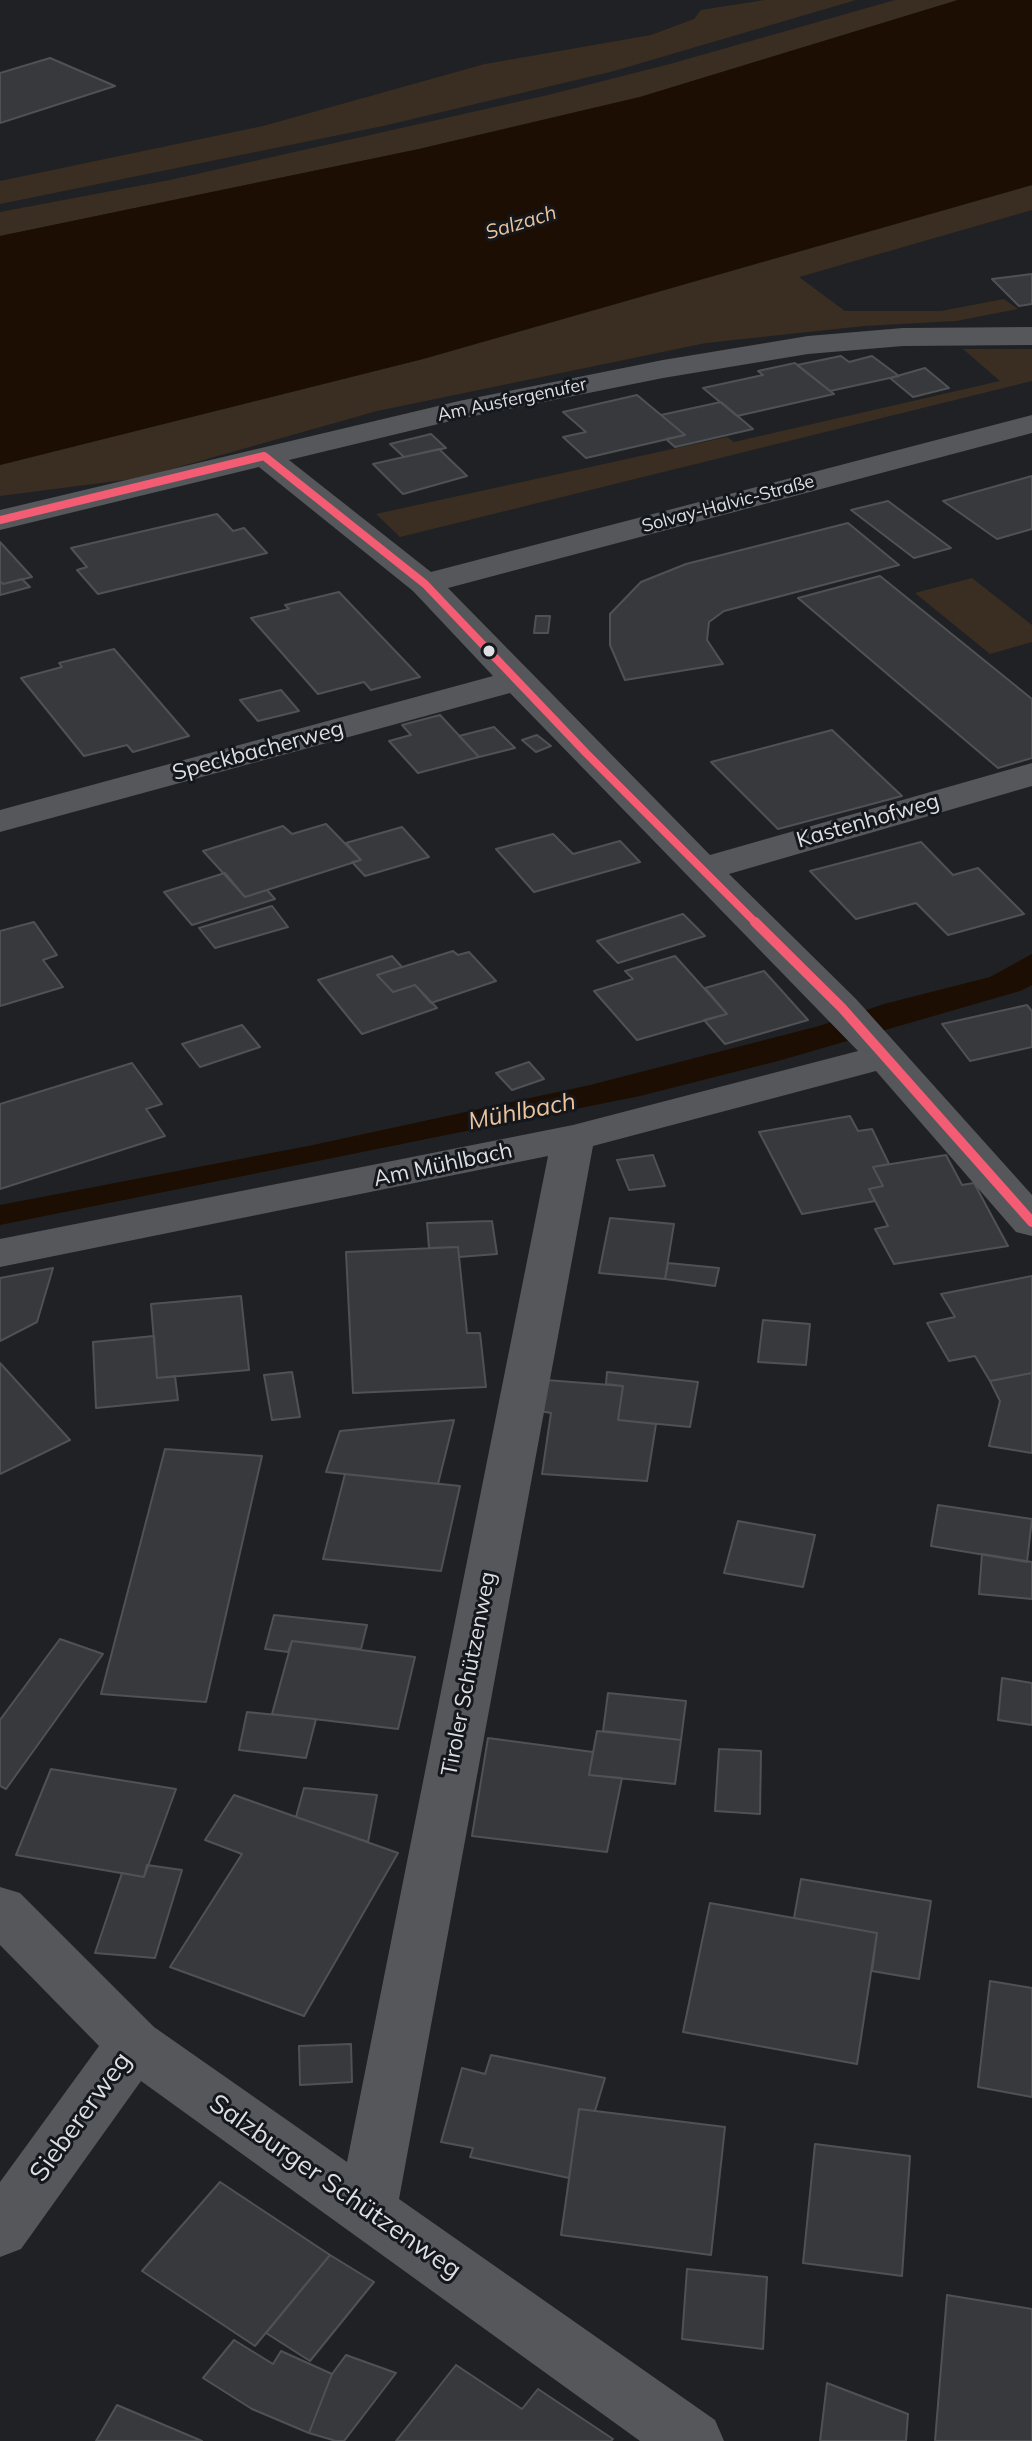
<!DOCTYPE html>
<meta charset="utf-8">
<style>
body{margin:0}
canvas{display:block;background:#1f2124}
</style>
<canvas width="1032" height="2441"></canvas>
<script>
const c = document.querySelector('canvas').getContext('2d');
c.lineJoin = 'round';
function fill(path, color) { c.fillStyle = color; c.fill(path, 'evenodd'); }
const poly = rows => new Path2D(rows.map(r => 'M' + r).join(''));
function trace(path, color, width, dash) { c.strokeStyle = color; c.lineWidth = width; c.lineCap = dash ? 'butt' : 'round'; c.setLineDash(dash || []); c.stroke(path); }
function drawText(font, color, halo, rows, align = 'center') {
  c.font = font + ' Mulish,sans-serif'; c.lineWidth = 6; c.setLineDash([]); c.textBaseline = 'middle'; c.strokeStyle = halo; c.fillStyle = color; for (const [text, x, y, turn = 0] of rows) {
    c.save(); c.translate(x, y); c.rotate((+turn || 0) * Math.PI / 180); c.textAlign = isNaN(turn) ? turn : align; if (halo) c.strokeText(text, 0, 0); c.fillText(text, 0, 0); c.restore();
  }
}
const green = poly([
 [765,0,856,0,614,71,383,126,0,204,0,181,263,126,485,64,651,35,694,19,701,10],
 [895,0,958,0,640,97,419,149,0,236,0,212,170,180,548,95,670,64],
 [1032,185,1032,210,799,277,845,311,941,311,1004,299,1018,309,956,321,864,326,706,343,377,411,140,478,0,496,0,465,423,359],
 [963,349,1032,349,1032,381,400,537,376,514,727,437,734,442,1000,381],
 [972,578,1032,625,1032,642,990,654,915,593]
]);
const water = poly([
 [958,0,1032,0,1032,185,423,359,0,465,0,236,419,149,640,97],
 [1032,954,1032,985,1020,991,778,1061,640,1096,0,1225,0,1205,313,1145,590,1085,819,1026,884,1004,990,977]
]);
const building = poly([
 [50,58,115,86,0,123,0,73,50,58],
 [1032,274,1032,304,1019,306,992,279,1032,274],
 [841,356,849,362,872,356,899,376,830,391,797,365,841,356],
 [795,363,834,394,737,416,703,388,763,375,758,371,795,363],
 [925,368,949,388,913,397,890,378,925,368],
 [637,395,685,435,586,458,563,437,586,432,563,412,637,395],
 [721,402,753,429,675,447,666,439,685,435,661,415,721,402],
 [431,434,446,448,404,457,390,444,431,434],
 [439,449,467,476,403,494,373,464,439,449],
 [1032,476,1032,529,997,539,943,501,1032,476],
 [888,501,951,548,914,558,851,510,888,501],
 [217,514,233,531,244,528,267,553,98,594,77,570,87,567,71,548,217,514],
 [848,523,899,565,724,611,709,622,707,640,723,664,625,680,610,645,610,614,641,582,686,564,848,523],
 [0,542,32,577,3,584,0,581,0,542],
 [880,576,1032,699,1032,758,998,768,798,598,880,576],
 [22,579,30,587,0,595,0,581,3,584,22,579],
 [339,592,420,677,371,690,364,682,318,694,251,618,289,609,285,605,339,592],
 [536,616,550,616,548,633,534,633,536,616],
 [114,649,189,736,133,752,127,745,84,756,21,678,62,667,59,663,114,649],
 [281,690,299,711,258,721,240,700,281,690],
 [440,715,479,757,418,773,389,741,411,735,402,725,440,715],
 [494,727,515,748,479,757,459,736,494,727],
 [832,730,902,796,778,829,711,762,832,730],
 [537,735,551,746,536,752,522,740,537,735],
 [326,824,361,860,245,897,203,851,283,826,292,834,326,824],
 [402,827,429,857,365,876,352,862,361,860,346,843,402,827],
 [553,834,573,854,620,841,640,862,534,892,496,849,553,834],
 [921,842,953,875,978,868,1024,914,948,935,916,903,856,919,810,871,921,842],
 [225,873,245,897,267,890,275,899,192,925,164,892,225,873],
 [272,906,288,927,215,948,199,928,272,906],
 [683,914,705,936,618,963,597,941,683,914],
 [34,922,57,955,43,960,63,987,0,1006,0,931,34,922],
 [453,951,458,955,469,952,496,981,431,1003,415,985,393,992,377,975,453,951],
 [392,956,402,967,377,975,393,992,415,985,437,1008,362,1034,318,980,392,956],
 [675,956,727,1014,637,1040,594,991,633,979,625,971,675,956],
 [764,971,808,1020,725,1044,704,1020,727,1014,705,988,764,971],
 [1027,1005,1032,1011,1032,1047,970,1061,942,1024,1027,1005],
 [242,1025,260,1047,200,1067,182,1044,242,1025],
 [529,1062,544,1079,512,1090,496,1073,529,1062],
 [132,1063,162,1104,146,1109,165,1136,0,1189,0,1104,132,1063],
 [850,1116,858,1131,872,1129,889,1164,873,1167,883,1186,869,1189,875,1201,802,1214,759,1132,850,1116],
 [653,1155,665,1186,629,1190,617,1160,653,1155],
 [946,1155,962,1185,974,1183,1008,1246,894,1264,875,1229,888,1226,869,1189,883,1186,873,1167,946,1155],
 [610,1218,674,1224,665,1279,599,1273,610,1218],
 [492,1221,497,1254,459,1257,458,1247,429,1248,427,1223,492,1221],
 [458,1247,467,1333,480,1333,486,1387,353,1393,346,1252,458,1247],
 [668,1263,719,1268,715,1286,665,1279,668,1263],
 [53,1268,37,1322,0,1341,0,1278,53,1268],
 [1032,1276,1032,1373,990,1381,975,1356,949,1361,927,1323,955,1317,941,1294,1032,1276],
 [241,1296,249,1370,157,1378,151,1304,241,1296],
 [763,1320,810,1324,806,1365,758,1362,763,1320],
 [154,1336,157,1378,175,1376,178,1400,96,1408,93,1342,154,1336],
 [0,1363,70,1440,0,1474,0,1363],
 [292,1372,300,1417,272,1420,264,1375,292,1372],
 [607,1372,698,1382,690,1427,618,1420,623,1386,606,1384,607,1372],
 [1032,1373,1032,1453,989,1446,1000,1401,990,1381,1032,1373],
 [546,1380,623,1386,618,1420,656,1424,647,1481,542,1474,551,1413,540,1411,546,1380],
 [454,1420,438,1484,326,1472,340,1431,454,1420],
 [165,1449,262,1456,206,1702,101,1694,165,1449],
 [345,1474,460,1486,441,1571,323,1559,345,1474],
 [938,1505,1032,1519,1027,1562,931,1546,938,1505],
 [738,1521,815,1535,803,1587,724,1573,738,1521],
 [982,1554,1032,1562,1032,1599,979,1594,982,1554],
 [274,1615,367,1625,361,1649,292,1641,288,1652,265,1649,274,1615],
 [60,1639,103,1654,6,1789,0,1786,0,1720,60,1639],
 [292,1641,415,1657,398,1729,272,1714,292,1641],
 [1002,1678,1032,1683,1032,1725,998,1720,1002,1678],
 [608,1693,686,1701,681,1740,603,1731,608,1693],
 [247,1712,316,1719,306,1758,239,1750,247,1712],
 [597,1731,681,1740,675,1784,589,1775,597,1731],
 [488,1738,593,1752,589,1775,622,1778,607,1852,472,1836,488,1738],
 [719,1749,761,1751,760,1814,715,1811,719,1749],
 [51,1769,176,1789,144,1877,16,1855,51,1769],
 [304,1788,377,1795,368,1842,296,1817,304,1788],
 [234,1795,398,1853,304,2016,170,1967,242,1854,205,1840,234,1795],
 [147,1865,182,1870,155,1958,95,1953,122,1873,144,1877,147,1865],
 [801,1879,931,1901,919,1979,872,1971,877,1933,794,1918,801,1879],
 [710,1903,877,1933,857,2064,683,2032,710,1903],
 [990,1981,1032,1988,1032,2097,978,2087,990,1981],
 [351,2044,352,2082,300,2085,299,2046,351,2044],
 [491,2055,605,2078,595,2111,579,2109,569,2178,470,2157,473,2148,441,2142,462,2068,485,2074,491,2055],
 [579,2109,725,2127,711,2255,561,2235,579,2109],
 [815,2144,910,2156,902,2276,803,2263,815,2144],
 [220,2182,330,2255,255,2346,142,2271,220,2182],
 [330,2255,374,2282,310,2361,266,2333,330,2255],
 [687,2269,767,2277,763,2349,682,2339,687,2269],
 [947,2295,1032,2309,1032,2441,935,2441,947,2295],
 [234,2340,273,2364,281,2351,332,2374,309,2433,252,2409,203,2378,234,2340],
 [346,2355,396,2373,344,2441,336,2441,309,2433,332,2374,346,2355],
 [456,2365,522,2409,538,2389,613,2439,611,2441,396,2441,456,2365],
 [827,2383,908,2414,906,2441,820,2441,827,2383],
 [117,2405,202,2441,96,2441,117,2405]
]);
const minor = poly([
 [1032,327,1032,345,903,346,808,354,663,378,459,419,289,460,431,572,1032,415,1032,433,448,588,710,855,1032,763,1032,786,729,874,856,999,1032,1195,1032,1236,1016,1232,876,1071,593,1146,399,2199,715,2420,724,2441,640,2441,141,2081,21,2249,0,2257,0,2182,99,2046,0,1945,0,1887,20,1893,154,2027,347,2162,548,1156,0,1267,0,1239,573,1125,858,1051,510,693,0,832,0,810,493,676,413,591,259,467,0,530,0,510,459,401,663,360,808,336,903,328,1032,327]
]);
const bus1Far1 = poly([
 [0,520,264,456,425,584,587,754,757,924]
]);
const bus1 = poly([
 [755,922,842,1008,1032,1222]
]);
const markers = [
 [489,651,7,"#dddfe3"]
];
const farStreetnames = [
 ["Am Ausfergenufer",512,400,-12],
 ["Solvay-Halvic-Straße",728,504,-15]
];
const farWaternames = [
 ["Salzach",521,223,-17]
];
const streetNames = [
 ["Speckbacherweg",258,751,-15],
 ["Kastenhofweg",868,821,-16],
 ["Am Mühlbach",443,1165,-12],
 ["Tiroler Schützenweg",469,1674,-79]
];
const waterNames = [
 ["Mühlbach",522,1112,-11]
];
const nearStreetnames = [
 ["Siebererweg",81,2117,-54],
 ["Salzburger Schützenweg",335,2187,35]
];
fill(green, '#3a2d21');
fill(water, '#1c0e03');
fill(building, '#38393c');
trace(building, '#505154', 2);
fill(minor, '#55575b');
trace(bus1Far1, '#f35c73', 8);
trace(bus1, '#f35c73', 10);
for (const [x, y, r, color] of markers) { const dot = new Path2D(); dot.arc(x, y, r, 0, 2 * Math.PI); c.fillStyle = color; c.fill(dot); trace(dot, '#14171c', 3); }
drawText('18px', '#dddfe3', '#14171c', farStreetnames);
drawText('italic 20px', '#edc39b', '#14171c', farWaternames);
drawText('22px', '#dddfe3', '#14171c', streetNames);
drawText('italic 24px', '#edc39b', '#14171c', waterNames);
drawText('26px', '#dddfe3', '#14171c', nearStreetnames);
</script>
